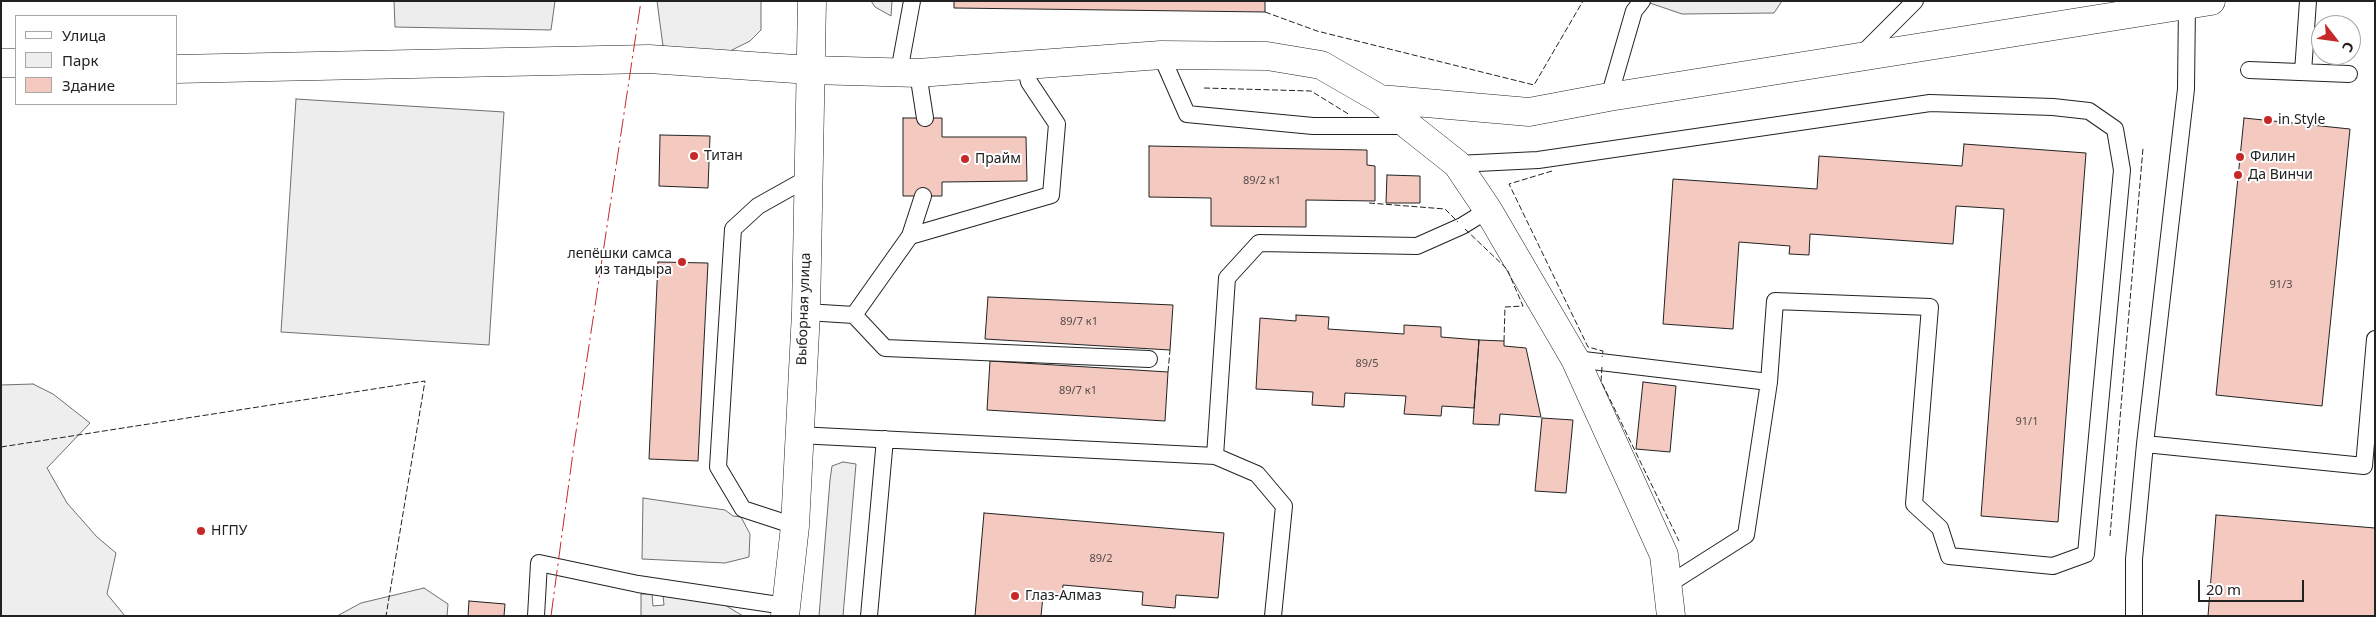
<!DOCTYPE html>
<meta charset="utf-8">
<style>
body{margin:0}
#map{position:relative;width:2376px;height:617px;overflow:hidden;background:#fff;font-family:"Noto Sans",sans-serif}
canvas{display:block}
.frame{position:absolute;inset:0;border:2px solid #222;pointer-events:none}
.legend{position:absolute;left:15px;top:15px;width:162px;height:90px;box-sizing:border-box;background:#fff;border:1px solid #a7a7a7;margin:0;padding:6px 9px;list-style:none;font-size:15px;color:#222}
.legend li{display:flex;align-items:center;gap:10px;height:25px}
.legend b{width:25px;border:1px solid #a7a7a7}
.north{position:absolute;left:2311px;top:15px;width:50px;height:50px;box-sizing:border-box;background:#fff;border:1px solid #a7a7a7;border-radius:50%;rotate:120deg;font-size:14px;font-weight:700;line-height:20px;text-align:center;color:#222}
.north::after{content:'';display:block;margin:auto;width:18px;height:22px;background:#c62828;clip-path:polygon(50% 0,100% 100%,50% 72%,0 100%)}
.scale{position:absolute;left:2198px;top:580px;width:106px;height:22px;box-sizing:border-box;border:2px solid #222;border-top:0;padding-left:6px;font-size:15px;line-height:18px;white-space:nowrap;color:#222;-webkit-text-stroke:4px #fff;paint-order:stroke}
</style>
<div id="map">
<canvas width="2376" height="617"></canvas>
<div class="frame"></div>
<ul class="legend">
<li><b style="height:6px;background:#fff"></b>Улица</li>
<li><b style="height:14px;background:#eee"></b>Парк</li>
<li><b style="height:14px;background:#f3c9c0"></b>Здание</li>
</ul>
<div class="north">С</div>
<div class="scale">20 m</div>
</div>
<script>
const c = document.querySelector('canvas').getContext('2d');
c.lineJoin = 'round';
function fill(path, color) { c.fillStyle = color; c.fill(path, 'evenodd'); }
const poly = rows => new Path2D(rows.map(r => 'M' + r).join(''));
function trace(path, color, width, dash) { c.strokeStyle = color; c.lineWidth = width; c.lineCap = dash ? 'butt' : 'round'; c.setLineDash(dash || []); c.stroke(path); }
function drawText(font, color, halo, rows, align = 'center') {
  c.font = font + ' "Noto Sans",sans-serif'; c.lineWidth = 4; c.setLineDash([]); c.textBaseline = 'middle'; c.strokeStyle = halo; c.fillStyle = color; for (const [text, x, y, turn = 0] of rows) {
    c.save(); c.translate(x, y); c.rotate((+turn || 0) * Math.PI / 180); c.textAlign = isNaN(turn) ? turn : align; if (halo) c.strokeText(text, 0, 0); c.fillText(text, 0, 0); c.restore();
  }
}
const green = poly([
 [657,1,761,1,761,30,750,41,724,54,663,46,657,1],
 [871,1,892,1,891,16,875,7,871,1],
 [33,384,53,394,90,423,47,468,67,503,97,537,116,553,107,594,125,616,1,616,1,385,33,384],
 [843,462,856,464,843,616,819,616,830,480,832,466,843,462],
 [643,498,725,510,733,516,741,517,750,534,749,557,725,563,642,559,643,498],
 [424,588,448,604,447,616,337,616,361,603,424,588],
 [641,594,652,594,653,606,664,605,663,596,715,599,743,616,641,616,641,594]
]);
const parking = poly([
 [394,1,555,1,551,30,395,27,394,1],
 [1644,1,1782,1,1774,13,1682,14,1644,1],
 [296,99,504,112,489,345,281,332,296,99]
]);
const building = poly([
 [954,1,1265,1,1265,12,954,8,954,1],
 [903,118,942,118,942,137,1026,137,1027,181,942,182,942,196,903,196,903,118],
 [2244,118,2350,129,2322,406,2216,395,2244,118],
 [660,135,710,136,708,188,659,186,660,135],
 [1964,144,2086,153,2058,522,1981,516,2004,209,1956,206,1953,244,1810,234,1809,255,1789,254,1790,246,1739,242,1733,329,1663,324,1673,179,1817,189,1819,156,1962,166,1964,144],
 [1149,146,1367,150,1367,165,1375,166,1375,201,1306,200,1306,227,1211,226,1211,198,1149,197,1149,146],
 [1387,175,1420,176,1420,203,1386,203,1387,175],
 [658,262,708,263,698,461,649,459,658,262],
 [988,297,1173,305,1170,350,985,339,988,297],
 [1296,315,1329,317,1328,329,1404,334,1404,325,1441,327,1441,337,1479,340,1474,408,1442,406,1441,416,1404,414,1406,396,1345,393,1344,407,1312,405,1313,392,1256,389,1260,318,1296,321,1296,315],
 [1479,340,1504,341,1504,346,1526,348,1541,417,1500,414,1499,425,1473,424,1479,340],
 [990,361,1168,372,1165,421,987,410,990,361],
 [1643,382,1676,386,1670,452,1636,449,1643,382],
 [1542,418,1573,420,1566,493,1535,491,1542,418],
 [984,513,1224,533,1218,598,1176,595,1175,608,1142,605,1143,592,1063,585,1062,597,1043,596,1041,616,975,616,984,513],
 [2216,515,2375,528,2375,616,2208,616,2216,515],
 [469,601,505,604,504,616,468,616,469,601]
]);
const lane = poly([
 [1161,55,1187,114,1313,126,1409,126],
 [1861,55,1915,1],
 [2249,70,2349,74],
 [899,72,912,1],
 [2303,72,2308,1],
 [918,73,925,118],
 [1609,97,1634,11,1642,1],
 [1457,164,1538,160,1930,103,2053,107,2089,111,2115,129,2122,170,2086,554,2053,566,1949,556,1940,528,1914,504,1930,307,1775,301,1769,382,1575,359],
 [910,236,1051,195,1057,124,1029,82,1025,65],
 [806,312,854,315,885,348,1149,359],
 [854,315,910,236,923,196],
 [798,435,1215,456,1257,474,1284,506,1273,616],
 [2145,444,2364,466,2375,339],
 [1215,456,1227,278,1259,243,1417,246,1462,226,1488,210],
 [795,526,743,509,718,467,733,229,758,206,808,178],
 [1669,584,1746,535,1769,382],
 [536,616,539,563,638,584,785,606],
 [869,616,885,439],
 [2134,616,2134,559,2145,444,2186,89,2187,4]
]);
const street = poly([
 [1,63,16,63],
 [176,69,649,59,810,70,918,73,1161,55,1267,56,1321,65,1380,99,1409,126,1457,164,1488,210,1575,359,1632,484,1664,555,1671,616],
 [1380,99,1529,112,1609,97,2211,1]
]);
const secondary = poly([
 [785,616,795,526,806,312,812,1]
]);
const fence = poly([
 [1265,12,1317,31,1534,85,1583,1],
 [1204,88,1311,91,1350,115],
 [1552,171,1509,184,1588,347,1603,351,1602,357],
 [1369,203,1445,209,1458,222],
 [1465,229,1507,269,1523,306,1505,307,1504,341],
 [1602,367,1601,381,1679,541],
 [1168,372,1170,350],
 [1,447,425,381,386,616],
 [2110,536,2143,148]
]);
const power = poly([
 [551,616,574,445,641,1]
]);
const markers = [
 [2268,120,5,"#c62828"],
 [694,156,5,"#c62828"],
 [2240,157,5,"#c62828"],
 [965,159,5,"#c62828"],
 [2238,175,5,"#c62828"],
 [682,262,5,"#c62828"],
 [201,531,5,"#c62828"],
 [1015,596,5,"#c62828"]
];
const numberNames = [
 ["89/2 к1",1262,181],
 ["91/3",2281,285],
 ["89/7 к1",1079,322],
 ["89/5",1367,364],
 ["89/7 к1",1078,391],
 ["91/1",2027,422],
 ["89/2",1101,559]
];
const poiNames = [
 ["in Style",2278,120],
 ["Титан",704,156],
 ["Филин",2250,157],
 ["Прайм",975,159],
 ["Да Винчи",2248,175],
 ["лепёшки самса",672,254,"right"],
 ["из тандыра",672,270,"right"],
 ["НГПУ",211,531],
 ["Глаз-Алмаз",1025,596]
];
const streetNames = [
 ["Выборная улица",804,309,-88]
];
fill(green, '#eee');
trace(green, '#6f6f6f', 1);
fill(parking, '#ededed');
trace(parking, '#6f6f6f', 1);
fill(building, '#f3c9c0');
trace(building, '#222', 1);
trace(lane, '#222', 18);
trace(street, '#222', 29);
trace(secondary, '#222', 29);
trace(lane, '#fff', 16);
trace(street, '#fff', 28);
trace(secondary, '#fff', 28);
trace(fence, '#222', 1, [6, 2.5]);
trace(power, '#c62828', 1, [18, 4, 2.5, 4]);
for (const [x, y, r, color] of markers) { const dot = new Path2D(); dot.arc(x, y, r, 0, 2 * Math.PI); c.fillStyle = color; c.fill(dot); trace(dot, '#fff', 2); }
drawText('11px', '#564c4a', null, numberNames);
drawText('14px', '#222', '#fff', poiNames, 'left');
drawText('14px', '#222', '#fff', streetNames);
</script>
